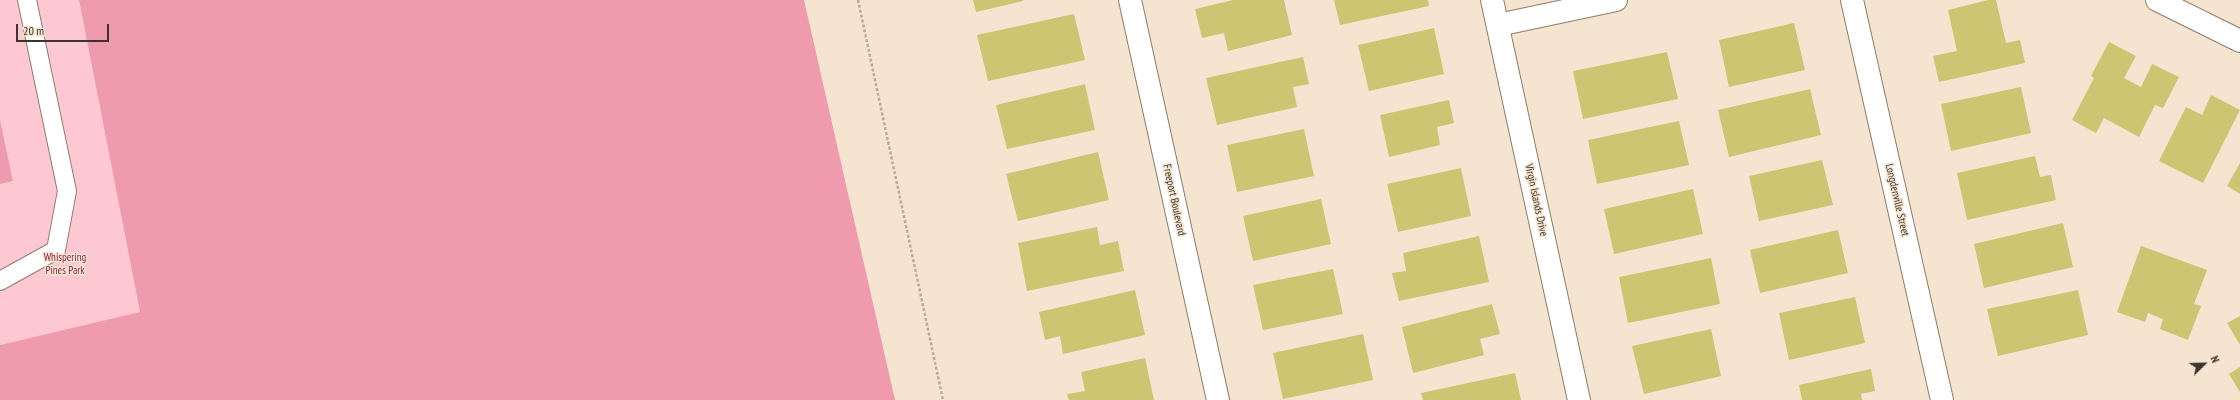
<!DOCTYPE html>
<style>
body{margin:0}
#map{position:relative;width:2240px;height:400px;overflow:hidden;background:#f5e4d0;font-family:"PT Sans Narrow",sans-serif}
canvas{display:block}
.north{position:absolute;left:2184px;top:344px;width:40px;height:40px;-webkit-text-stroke:3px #f5e4d0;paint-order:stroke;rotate:67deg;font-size:11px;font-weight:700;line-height:16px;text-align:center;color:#3a342c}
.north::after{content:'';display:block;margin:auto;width:14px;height:18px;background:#3a342c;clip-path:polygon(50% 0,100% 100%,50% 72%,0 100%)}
.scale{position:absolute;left:16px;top:24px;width:93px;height:18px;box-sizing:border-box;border:2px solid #3a342c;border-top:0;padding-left:5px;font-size:12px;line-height:14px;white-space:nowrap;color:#3a342c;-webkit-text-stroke:3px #f5e4d0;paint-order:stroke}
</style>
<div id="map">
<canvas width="2240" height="400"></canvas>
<div class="north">N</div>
<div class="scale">20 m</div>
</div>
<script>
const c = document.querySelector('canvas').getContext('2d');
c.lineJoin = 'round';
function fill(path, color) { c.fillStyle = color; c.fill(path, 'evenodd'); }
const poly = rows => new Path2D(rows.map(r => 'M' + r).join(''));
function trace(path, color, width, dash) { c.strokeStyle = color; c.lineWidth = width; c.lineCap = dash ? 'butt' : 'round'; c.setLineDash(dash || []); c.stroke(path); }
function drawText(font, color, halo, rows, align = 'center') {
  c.font = font + ' "PT Sans Narrow",sans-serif'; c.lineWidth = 3; c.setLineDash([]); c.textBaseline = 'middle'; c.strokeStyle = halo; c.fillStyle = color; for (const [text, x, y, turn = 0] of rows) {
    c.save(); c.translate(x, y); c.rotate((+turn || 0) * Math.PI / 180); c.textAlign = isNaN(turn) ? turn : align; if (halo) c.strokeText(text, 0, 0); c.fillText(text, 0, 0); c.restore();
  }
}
const green = poly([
 [0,0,79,0,140,313,0,345,0,184,13,181,0,120]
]);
const forest = poly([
 [79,0,804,0,895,400,0,400,0,345,140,312],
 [0,120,13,181,0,184]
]);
const building = poly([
 [973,0,1023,0,1023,1,976,12],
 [1233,0,1284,0,1292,35,1228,51,1224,33,1202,38,1195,9],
 [1334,0,1428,0,1429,6,1340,25],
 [1988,0,1996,0,2006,43,2020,40,2025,63,1939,82,1933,56,1957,51,1948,10],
 [1074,14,1085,60,988,81,977,35],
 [1794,23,1805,70,1729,87,1719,40],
 [1434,28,1444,74,1369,91,1358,45],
 [2109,42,2136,56,2124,78,2141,87,2152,64,2179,77,2163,108,2155,105,2139,137,2104,118,2096,133,2072,120,2094,78,2091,76],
 [1667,52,1678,99,1583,119,1573,71],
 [1303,57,1309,84,1293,87,1297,107,1217,125,1206,78],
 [1085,84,1095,130,1007,149,996,105],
 [2021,87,2031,133,1951,151,1941,104],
 [1810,89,1821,135,1729,157,1718,110],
 [2211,95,2240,110,2203,183,2159,161,2186,107,2202,115],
 [1449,100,1454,123,1437,127,1440,145,1389,157,1380,115],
 [1679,121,1689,165,1597,184,1588,140],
 [1304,129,1314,176,1237,192,1227,145],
 [1098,152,1109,200,1018,221,1006,174],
 [2035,156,2040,177,2051,175,2056,200,1967,220,1957,173],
 [1822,160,1833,205,1759,221,1749,176],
 [2240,163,2240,194,2227,186],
 [1461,168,1471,216,1398,232,1387,184],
 [1693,189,1703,234,1614,254,1604,209],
 [1321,199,1331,244,1253,261,1243,216],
 [2063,223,2073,267,1984,288,1974,244],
 [1097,227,1100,245,1118,241,1124,271,1027,291,1018,243],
 [1838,230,1848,273,1760,293,1750,250],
 [1479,236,1489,282,1399,301,1392,273,1406,271,1403,253],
 [2141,246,2207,270,2194,304,2201,306,2188,340,2160,329,2163,319,2148,313,2145,322,2117,312],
 [1711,258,1720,304,1628,323,1619,277],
 [1333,269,1343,314,1263,330,1253,285],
 [1135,290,1145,335,1063,354,1060,336,1045,340,1039,312],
 [2078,290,2088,335,1998,356,1987,309],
 [1855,297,1865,343,1789,360,1779,313],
 [1492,304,1500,334,1480,339,1484,355,1413,373,1402,327],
 [2240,316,2240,345,2227,323],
 [1711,329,1721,376,1644,394,1632,346],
 [1363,334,1373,380,1283,399,1273,353],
 [1145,358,1154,400,1069,400,1067,394,1085,391,1081,372],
 [2240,367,2240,392,2229,374],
 [1871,369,1875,391,1861,394,1862,400,1802,400,1799,385],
 [1515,373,1521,400,1423,400,1421,393]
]);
const path = poly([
 [858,0,943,400]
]);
const lane = poly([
 [0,281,56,250,67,191,27,0]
]);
const street = poly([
 [1130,0,1218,400],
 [1492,0,1579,400],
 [1852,0,1942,400],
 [2157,0,2240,41],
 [1498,25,1616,0]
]);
const streetNames = [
 ["Freeport Boulevard",1174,200,78],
 ["Virgin Islands Drive",1536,200,78],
 ["Longdenville Street",1897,200,77]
];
const parkNames = [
 ["Whispering",65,258],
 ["Pines Park",65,271]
];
fill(green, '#fec8d3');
fill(forest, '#ef9aad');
fill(building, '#cec573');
trace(lane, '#8c7d6b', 20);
trace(street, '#8c7d6b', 24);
trace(path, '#baac9c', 2.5, [3, 2]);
trace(lane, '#fff', 18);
trace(street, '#fff', 22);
drawText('11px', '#3a342c', '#f5e4d0', streetNames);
drawText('11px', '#872545', '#f5e4d0', parkNames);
</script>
